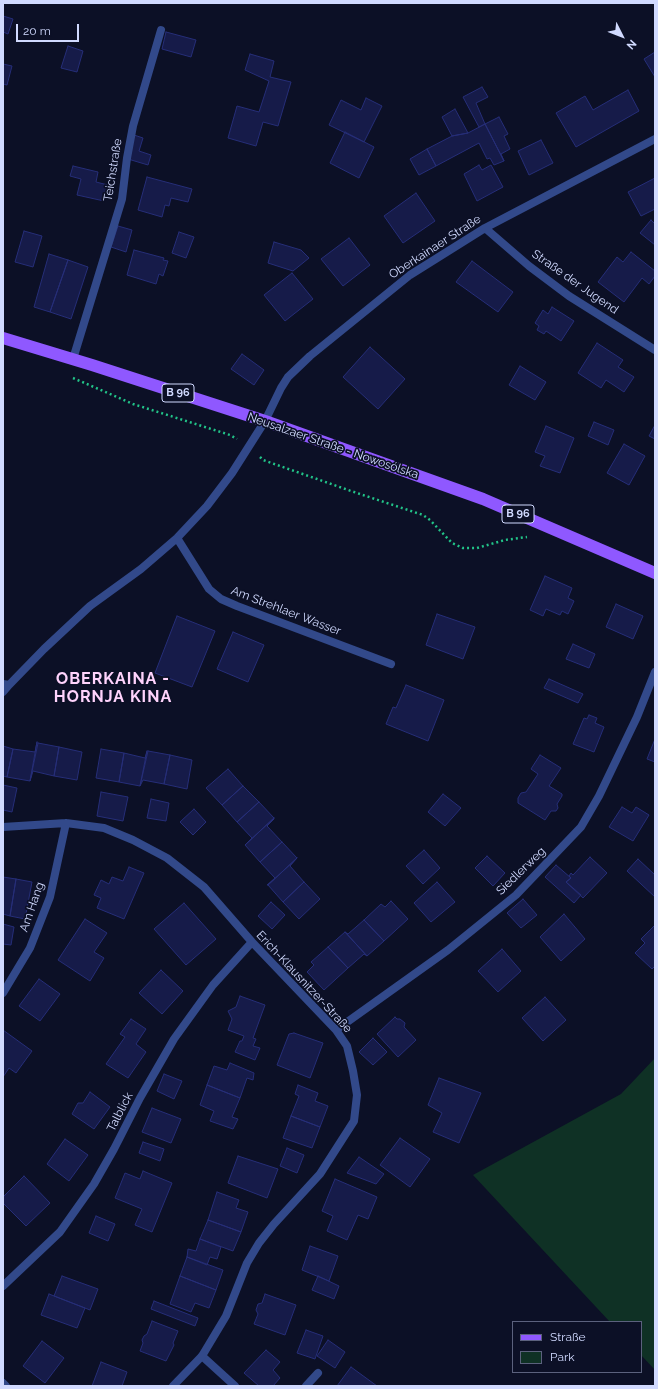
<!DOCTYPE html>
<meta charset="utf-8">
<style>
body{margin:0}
#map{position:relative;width:658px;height:1389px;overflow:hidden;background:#0c1026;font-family:Raleway,sans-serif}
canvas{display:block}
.frame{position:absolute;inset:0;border:4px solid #d1daff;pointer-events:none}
.legend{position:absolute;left:512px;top:1321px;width:130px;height:52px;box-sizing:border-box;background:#0c1026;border:1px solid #5b617d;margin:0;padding:5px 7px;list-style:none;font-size:12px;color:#d1daff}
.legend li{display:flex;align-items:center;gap:8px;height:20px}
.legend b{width:20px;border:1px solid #5b617d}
.north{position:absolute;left:602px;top:16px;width:40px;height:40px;-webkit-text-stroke:3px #0c1026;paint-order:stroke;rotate:132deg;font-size:11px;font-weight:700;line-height:16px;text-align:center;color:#d1daff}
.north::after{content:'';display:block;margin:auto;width:14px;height:18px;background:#d1daff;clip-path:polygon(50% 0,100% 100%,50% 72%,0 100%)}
.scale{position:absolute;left:16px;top:24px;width:63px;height:18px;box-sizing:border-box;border:2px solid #d1daff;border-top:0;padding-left:5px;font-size:12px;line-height:14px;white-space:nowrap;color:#d1daff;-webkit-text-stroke:3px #0c1026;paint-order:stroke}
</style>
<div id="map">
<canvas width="658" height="1389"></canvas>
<div class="frame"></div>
<ul class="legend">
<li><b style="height:5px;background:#8f58ff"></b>Straße</li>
<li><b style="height:11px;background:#0f3125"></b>Park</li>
</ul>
<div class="north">N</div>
<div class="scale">20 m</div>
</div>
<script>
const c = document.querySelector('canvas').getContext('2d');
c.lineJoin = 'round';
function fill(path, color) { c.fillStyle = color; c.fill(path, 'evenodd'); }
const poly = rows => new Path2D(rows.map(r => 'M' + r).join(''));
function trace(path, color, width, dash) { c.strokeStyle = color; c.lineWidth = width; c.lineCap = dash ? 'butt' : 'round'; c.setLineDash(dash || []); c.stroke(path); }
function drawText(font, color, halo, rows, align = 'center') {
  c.font = font + ' Raleway,sans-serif'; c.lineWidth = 3.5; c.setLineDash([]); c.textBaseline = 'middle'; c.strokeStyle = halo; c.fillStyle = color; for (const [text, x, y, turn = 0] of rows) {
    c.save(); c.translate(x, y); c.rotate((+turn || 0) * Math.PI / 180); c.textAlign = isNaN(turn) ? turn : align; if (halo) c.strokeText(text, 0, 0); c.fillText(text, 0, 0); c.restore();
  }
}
const green = poly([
 [655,1058,655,1370,641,1355,641,1322,610,1322,473,1175,621,1094]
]);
const building = poly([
 [3,16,13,19,8,34,3,32,3,16],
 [166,32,196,40,191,57,162,49,166,32],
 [68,46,83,51,77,72,61,68,68,46],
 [655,52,655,77,644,59,655,52],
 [250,54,274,61,270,77,291,82,278,126,263,122,256,146,228,138,237,106,259,112,269,81,245,70,250,54],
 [3,64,12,66,7,85,3,84,3,64],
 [482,87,488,97,476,103,485,124,479,127,463,97,482,87],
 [628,90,639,111,576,147,556,113,585,96,593,110,628,90],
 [366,98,382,106,364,142,329,125,341,100,361,110,366,98],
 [455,109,468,133,452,136,442,117,455,109],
 [499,117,508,134,504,136,510,149,501,154,504,161,485,124,499,117],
 [485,124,504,161,494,165,490,158,487,159,479,143,436,166,427,149,452,136,468,133,485,124],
 [345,132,374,147,359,178,330,163,345,132],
 [134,135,143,138,139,151,151,155,148,165,128,159,134,135],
 [541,140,553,163,529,175,518,151,541,140],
 [427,149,436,166,419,175,410,159,427,149],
 [479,165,482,170,491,165,503,187,477,201,464,174,479,165],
 [73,166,98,172,96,182,108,185,104,201,77,195,81,179,70,176,73,166],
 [147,177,192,189,188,202,171,198,169,206,165,205,162,217,138,210,147,177],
 [655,178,655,209,641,216,628,192,655,178],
 [416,193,435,221,403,243,384,216,416,193],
 [651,220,655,224,655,245,640,233,651,220],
 [118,226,132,230,126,252,111,247,118,226],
 [24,231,42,236,33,267,15,262,24,231],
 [179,232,194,237,186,258,172,253,179,232],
 [349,238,370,265,343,286,321,259,349,238],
 [274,242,301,250,309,258,293,271,268,263,274,242],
 [134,250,164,258,163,260,168,261,163,276,159,274,156,284,127,275,134,250],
 [631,252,655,271,655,276,649,284,642,278,624,302,598,282,617,257,623,262,631,252],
 [49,254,68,260,50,312,34,307,49,254],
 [68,260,88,267,71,319,50,312,68,260],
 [472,261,513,292,498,312,456,282,472,261],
 [292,273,313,299,285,321,264,295,292,273],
 [552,307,574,321,561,341,546,331,544,334,537,330,539,326,535,323,543,310,548,314,552,307],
 [597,343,623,360,618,367,634,377,624,392,606,380,601,388,578,373,597,343],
 [370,347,405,379,378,409,343,377,370,347],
 [242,354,264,370,254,385,231,369,242,354],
 [520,366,546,382,535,400,509,385,520,366],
 [594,422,614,430,608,445,588,436,594,422],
 [655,425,655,439,649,436,655,425],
 [546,426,574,438,560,473,540,466,545,456,535,452,546,426],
 [624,444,645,456,629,485,607,473,624,444],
 [545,576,572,588,568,598,574,601,568,614,562,611,560,615,546,609,543,616,530,610,545,576],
 [616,604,643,616,633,639,606,627,616,604],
 [437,614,475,627,463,659,426,645,437,614],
 [177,616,215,631,192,687,155,673,177,616],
 [233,632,264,645,248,682,217,669,233,632],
 [573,644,595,654,589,668,566,659,573,644],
 [549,679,583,694,578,703,544,688,549,679],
 [406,685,444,700,428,741,386,724,393,707,396,708,406,685],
 [589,715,597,718,595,723,604,727,594,752,573,744,584,718,587,719,589,715],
 [655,739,655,762,647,759,655,739],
 [37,742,30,781,7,777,13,749,35,752,37,742],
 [38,743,59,747,54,776,33,771,30,781,38,743],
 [3,746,13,749,7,777,3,776,3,746],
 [59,747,82,752,77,780,54,776,59,747],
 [101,749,124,753,119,782,96,778,101,749],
 [147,751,140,786,119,782,124,753,145,758,147,751],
 [148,751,170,755,164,784,143,780,140,786,148,751],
 [170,755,192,760,187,789,164,784,170,755],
 [540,755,561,768,549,786,562,794,562,796,557,804,558,808,556,811,551,811,545,820,518,803,518,798,521,793,526,792,538,774,531,769,540,755],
 [228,769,243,786,222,805,206,788,228,769],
 [3,785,17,788,12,812,3,810,3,785],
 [243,786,259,802,237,822,222,805,243,786],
 [101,792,128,797,123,821,97,816,101,792],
 [443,794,461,808,445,826,428,812,443,794],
 [151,799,169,803,166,821,147,818,151,799],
 [259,802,274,818,245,845,252,838,237,822,259,802],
 [622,807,632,813,636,807,649,815,633,841,609,827,622,807],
 [194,809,206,822,193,835,180,822,194,809],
 [274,818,274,819,267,826,282,842,260,862,245,845,274,818],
 [282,842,297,858,268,885,267,885,275,878,260,862,282,842],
 [424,850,440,868,423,884,406,866,424,850],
 [487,856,505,873,493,886,475,868,487,856],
 [590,857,607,873,583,898,566,882,571,878,569,876,571,873,573,875,590,857],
 [297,858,290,866,304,882,283,902,268,885,297,858],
 [638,859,655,875,655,897,627,871,638,859],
 [556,865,571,878,566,882,581,895,574,903,545,877,556,865],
 [129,867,144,873,124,919,97,908,101,898,94,895,101,880,109,884,112,877,123,881,129,867],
 [3,877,16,879,10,916,3,914,3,877],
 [16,879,32,882,25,919,10,916,16,879],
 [304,882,320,899,299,919,283,902,304,882],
 [437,882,455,902,431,922,414,903,437,882],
 [523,899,537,915,521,928,507,913,523,899],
 [391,901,408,919,384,941,364,920,381,904,385,907,391,901],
 [271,902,285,915,272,929,258,916,271,902],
 [184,903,216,939,186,965,154,929,184,903],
 [564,914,585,939,561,961,540,937,564,914],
 [85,919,107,933,94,952,104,958,90,981,58,960,85,919],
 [364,920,384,941,367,956,345,932,348,934,364,920],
 [3,924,14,927,11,945,3,944,3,924],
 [655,925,655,966,652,969,635,953,645,943,641,939,655,925],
 [345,932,367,956,364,954,348,968,328,947,345,932],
 [328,947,348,968,324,990,307,972,314,965,311,962,328,947],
 [502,949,521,971,498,992,478,971,502,949],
 [161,970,183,991,162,1014,139,993,161,970],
 [39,979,60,994,40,1021,19,1006,39,979],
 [240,996,265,1005,253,1038,256,1039,253,1046,260,1048,255,1060,235,1052,240,1041,242,1041,244,1036,228,1030,232,1019,228,1011,236,1007,240,996],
 [545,997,566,1020,543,1041,522,1018,545,997],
 [395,1017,397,1019,400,1019,405,1023,404,1027,416,1040,398,1057,377,1034,395,1017],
 [131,1019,146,1029,136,1044,146,1052,128,1078,106,1064,125,1037,120,1034,131,1019],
 [3,1030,32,1051,16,1073,9,1068,3,1077,3,1030],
 [294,1033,323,1043,310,1078,277,1065,289,1034,294,1033],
 [373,1038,387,1052,373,1065,359,1052,373,1038],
 [230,1063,254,1073,253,1080,247,1078,240,1098,207,1085,214,1066,227,1070,230,1063],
 [164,1074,182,1081,174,1099,157,1091,164,1074],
 [439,1078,481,1093,459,1143,433,1132,442,1113,428,1105,439,1078],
 [207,1085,240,1098,232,1117,238,1119,233,1129,210,1121,214,1111,200,1105,207,1085],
 [298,1085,318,1093,315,1101,328,1106,320,1127,291,1116,299,1096,295,1094,298,1085],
 [90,1092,110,1107,94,1129,72,1114,78,1103,83,1103,90,1092],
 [152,1108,181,1119,171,1143,142,1132,152,1108],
 [291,1116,320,1127,312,1148,283,1138,291,1116],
 [400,1138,430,1159,410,1187,380,1165,400,1138],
 [65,1139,88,1155,69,1181,47,1164,65,1139],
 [143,1142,164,1149,160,1161,139,1153,143,1142],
 [287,1148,304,1155,297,1173,280,1166,287,1148],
 [238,1156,278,1169,267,1198,228,1183,238,1156],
 [359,1157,384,1174,376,1184,347,1173,359,1157],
 [143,1171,172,1183,152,1232,135,1225,142,1209,115,1198,125,1173,140,1179,143,1171],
 [24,1176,50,1203,26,1226,3,1203,3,1197,24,1176],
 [335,1179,377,1197,368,1219,358,1215,347,1240,327,1231,333,1216,322,1211,335,1179],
 [217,1192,239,1200,236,1208,248,1212,241,1232,208,1220,217,1192],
 [96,1216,115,1224,108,1241,89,1233,96,1216],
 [208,1220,241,1232,233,1251,200,1239,208,1220],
 [200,1239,221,1247,217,1259,210,1257,207,1265,187,1257,188,1249,196,1251,200,1239],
 [310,1246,338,1256,329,1281,302,1270,310,1246],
 [187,1257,223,1270,216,1290,180,1276,187,1257],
 [62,1276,98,1289,90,1310,54,1296,62,1276],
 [180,1276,216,1290,209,1308,195,1303,191,1312,170,1304,180,1276],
 [318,1276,339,1286,334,1299,312,1290,318,1276],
 [49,1294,85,1308,77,1328,41,1315,49,1294],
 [265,1294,296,1305,285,1335,254,1324,258,1314,256,1310,258,1304,262,1303,265,1294],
 [154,1301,198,1318,195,1326,151,1309,154,1301],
 [152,1321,178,1331,173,1343,174,1345,166,1361,140,1351,143,1343,142,1340,144,1336,147,1334,152,1321],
 [306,1330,323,1336,315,1359,297,1353,306,1330],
 [328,1340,345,1352,335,1368,317,1356,328,1340],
 [42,1341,64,1358,45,1383,23,1366,42,1341],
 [266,1350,280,1362,273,1370,280,1378,273,1386,259,1386,244,1373,266,1350],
 [101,1362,127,1372,122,1386,92,1386,101,1362],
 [351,1367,377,1386,337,1386,351,1367]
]);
const path = poly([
 [73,378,133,404,230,435,237,439],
 [260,457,263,460,351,491,423,515,430,520,452,543,463,548,477,548,505,540,527,537]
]);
const lane = poly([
 [73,359,122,199,127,158,133,126,161,30],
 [202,1356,235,1386],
 [306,1386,318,1373]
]);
const street = poly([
 [485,228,529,266,569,296,655,350],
 [177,538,209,589,221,599,237,606,391,664],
 [3,684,9,685,3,692],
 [9,685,44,649,90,606,141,569,177,538,207,506,232,473,265,421,281,388,288,377,310,356,410,275,485,228,655,139],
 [3,827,66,823,104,828,133,840,167,858,204,887,252,942,336,1030,347,1046,353,1071,357,1095,354,1121,320,1174,274,1224,259,1243,247,1263,226,1316,202,1356,173,1386],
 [3,993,30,948,50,897,66,823],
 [336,1030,448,950,516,895,581,827,599,796,637,717,655,672],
 [3,1286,60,1232,94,1184,114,1149,140,1098,174,1039,213,985,252,942],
 [3,1383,6,1386]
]);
const primary = poly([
 [3,338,92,365,265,421,483,499,655,573]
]);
const shields = [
 [178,393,32],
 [518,514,32]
];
const shieldNames = [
 ["B 96",178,393],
 ["B 96",518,514]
];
const streetNames = [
 ["Teichstraße",113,170,-81],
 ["Oberkainaer Straße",435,247,-33],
 ["Straße der Jugend",575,282,35],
 ["Neusalzaer Straße - Nowosólska",333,446,19],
 ["Am Strehlaer Wasser",286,611,21],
 ["Siedlerweg",521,871,-44],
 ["Am Hang",32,907,-71],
 ["Erich-Klausnitzer-Straße",304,982,47],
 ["Talblick",120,1112,-63]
];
const districtNames = [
 ["OBERKAINA -",113,679],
 ["HORNJA KINA",113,697]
];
fill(green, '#0f3125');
fill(building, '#161b49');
trace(building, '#262e78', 1);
trace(path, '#22c388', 2.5, [2, 3]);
trace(lane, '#32498a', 8);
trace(street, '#32498a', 8);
trace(primary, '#8f58ff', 12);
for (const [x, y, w] of shields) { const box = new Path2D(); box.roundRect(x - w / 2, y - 9, w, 18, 3); c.fillStyle = '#0c1026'; c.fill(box); trace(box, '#d1daff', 1); }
drawText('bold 11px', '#d1daff', null, shieldNames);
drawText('12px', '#d1daff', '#0c1026', streetNames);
c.letterSpacing = '1px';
drawText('bold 16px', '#ffd3fc', '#0c1026', districtNames);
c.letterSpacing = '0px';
</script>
